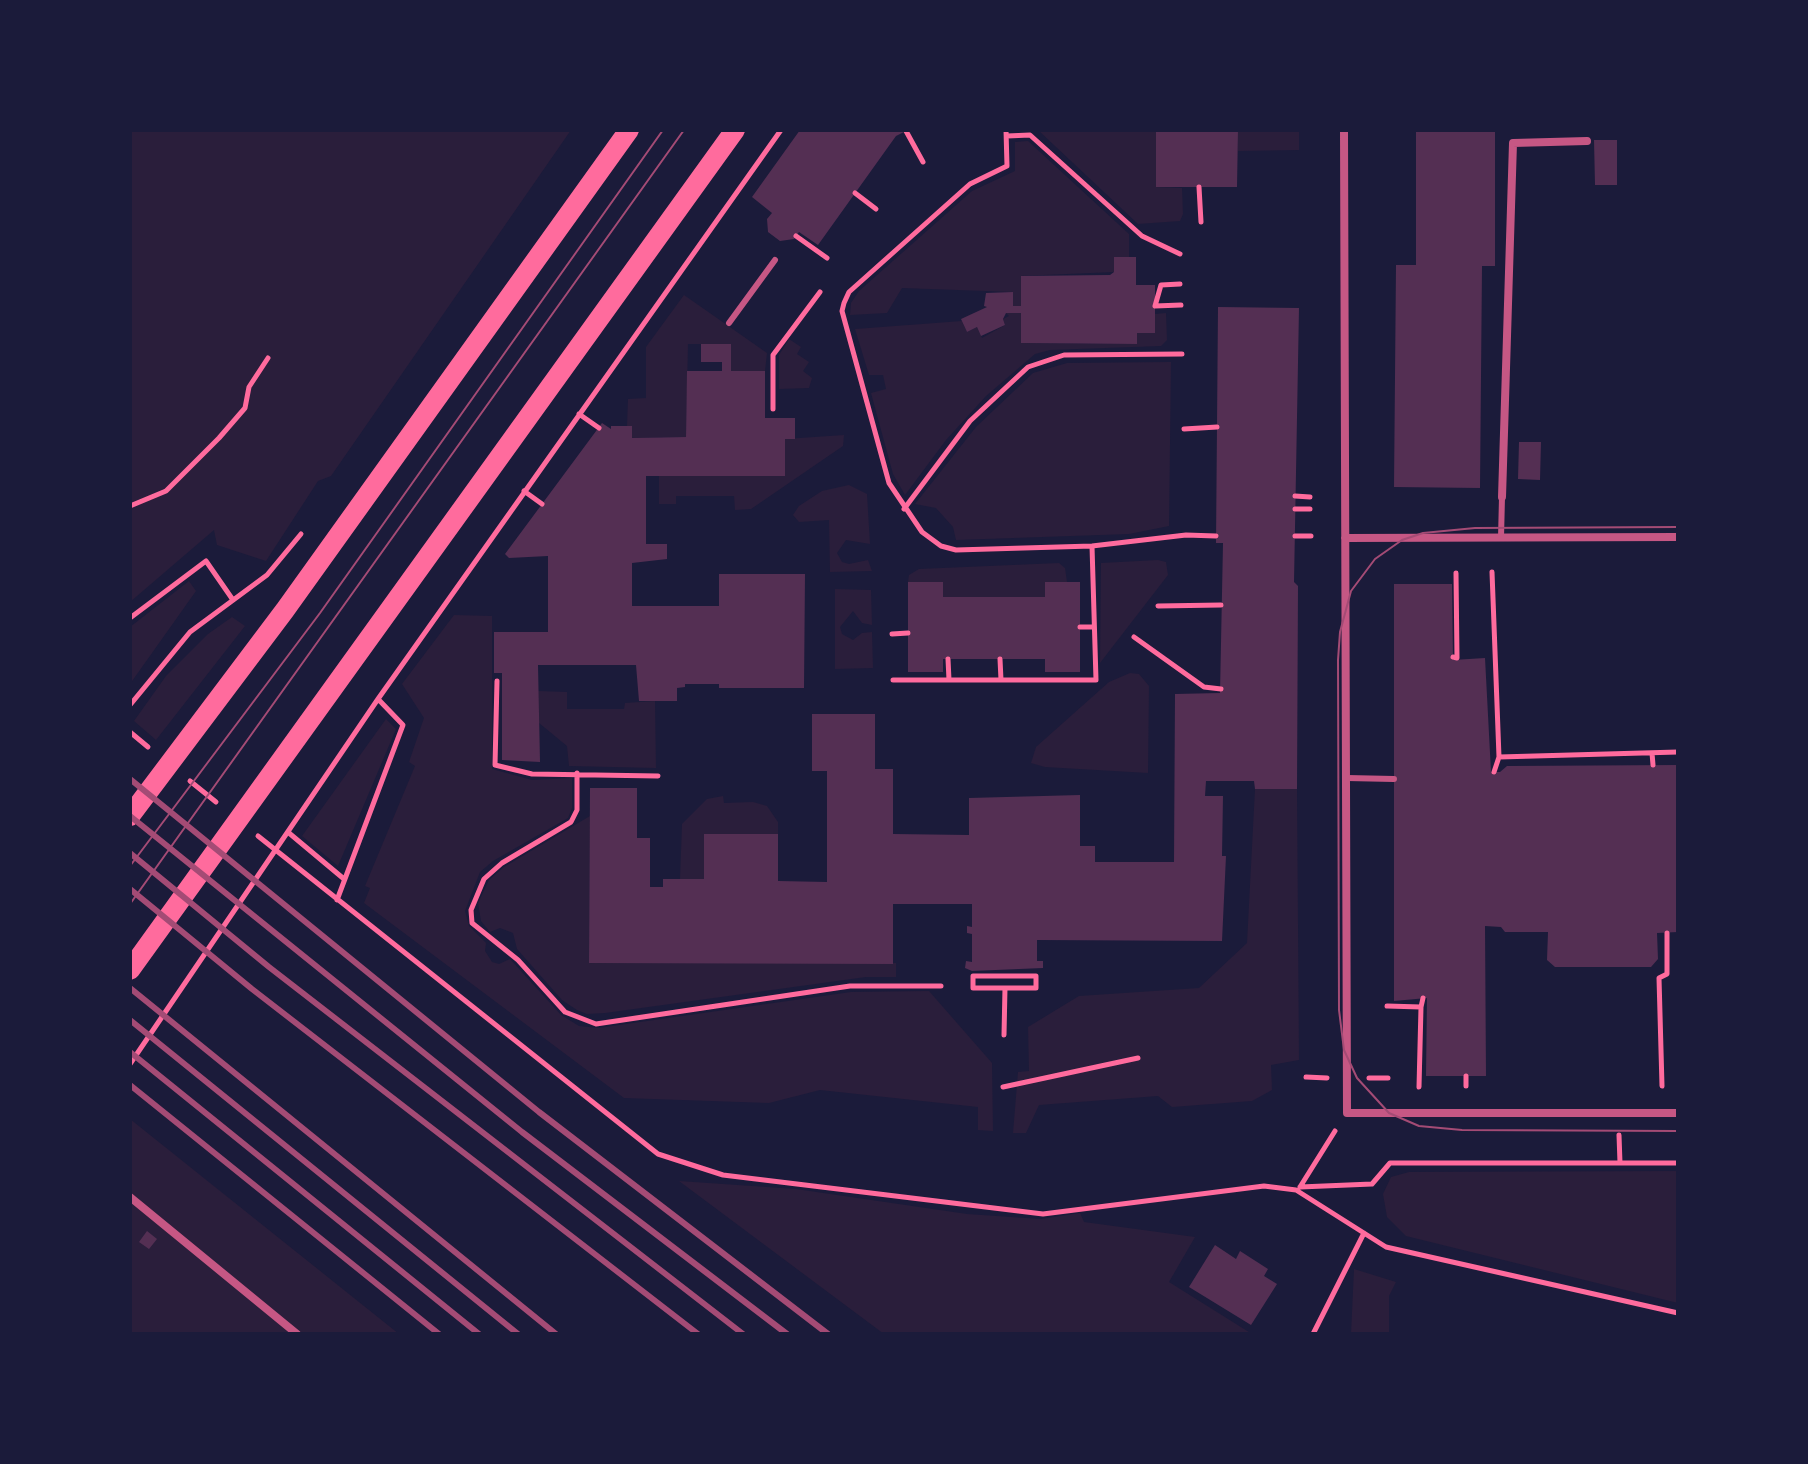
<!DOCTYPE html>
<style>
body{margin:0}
#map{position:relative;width:1808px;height:1464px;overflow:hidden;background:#1b1b3a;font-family:Arial,sans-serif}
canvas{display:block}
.frame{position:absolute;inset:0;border:132px solid #1b1b3a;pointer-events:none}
</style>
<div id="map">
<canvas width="1808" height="1464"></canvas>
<div class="frame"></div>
</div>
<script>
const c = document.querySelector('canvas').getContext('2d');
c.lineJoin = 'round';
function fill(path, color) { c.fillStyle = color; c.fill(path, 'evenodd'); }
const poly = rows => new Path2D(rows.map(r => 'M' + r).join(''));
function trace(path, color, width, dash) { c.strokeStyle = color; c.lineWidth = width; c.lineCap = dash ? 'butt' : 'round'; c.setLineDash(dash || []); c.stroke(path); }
const green = poly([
 [130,130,571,130,331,476,318,481,266,561,217,545,214,530,130,602],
 [1038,130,1156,130,1156,187,1182,188,1183,214,1180,221,1138,224],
 [1238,130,1299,130,1299,150,1238,151],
 [1028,141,1129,234,1129,257,1114,257,1114,272,1021,276,1021,306,1013,306,1013,292,902,288,887,313,850,315,851,303,859,291,972,191,1015,171,1015,142],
 [684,295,767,353,765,371,731,371,730,344,688,344,686,437,632,438,632,427,627,426,628,399,646,398,646,347],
 [1006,313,1021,313,1021,343,1136,344,1137,333,1154,333,1155,314,1166,313,1167,340,1161,346,1050,350,1035,354,986,396,946,440,905,495,893,474,871,393,886,389,883,375,869,375,855,329,962,321,967,332,977,327,982,338,1005,325,1003,319,1009,316],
 [789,339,801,347,797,354,809,362,803,371,812,378,809,388,779,389,779,355],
 [1171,362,1169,526,1129,534,956,540,953,527,936,508,915,504,976,427,1033,373,1067,363],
 [844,435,843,446,751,509,735,510,734,496,676,496,676,504,659,504,659,476,784,476,785,439],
 [849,485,867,494,870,544,846,540,837,553,842,562,849,564,868,560,872,571,830,572,829,520,799,522,793,515,799,506,822,491],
 [1158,560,1166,562,1168,575,1100,663,1101,563],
 [1059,563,1065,568,1067,582,1045,597,943,597,943,582,908,582,909,575,919,569],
 [189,581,196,591,130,684,130,627],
 [835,589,871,590,872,625,862,623,853,611,840,627,842,634,853,640,862,633,872,632,873,668,835,669],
 [454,615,492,616,492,769,532,780,572,778,572,808,568,818,493,861,480,872,465,911,469,926,486,943,485,951,492,962,499,964,510,959,561,1015,579,1026,598,1028,851,992,929,991,992,1063,993,1131,978,1130,978,1107,820,1090,769,1103,624,1098,364,903,370,888,365,886,415,766,409,762,424,718,402,684],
 [232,617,245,626,156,740,134,721,166,676,208,634],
 [1130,673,1139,674,1149,686,1148,773,1045,767,1031,763,1036,747,1109,682],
 [538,691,567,692,567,709,624,709,625,703,655,701,656,768,569,766,567,746,539,723],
 [386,719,396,729,338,866,302,836],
 [1255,789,1297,789,1299,1060,1271,1065,1272,1090,1252,1101,1172,1107,1158,1096,1039,1105,1026,1133,1013,1133,1018,1072,1029,1071,1028,1027,1079,996,1199,988,1247,943],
 [723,796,724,803,753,802,767,806,778,822,778,834,704,834,704,879,680,879,682,824,707,799],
 [590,816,589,963,896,963,896,977,866,977,605,1013,587,1014,577,1010,562,1000,517,949,513,933,500,928,490,932,481,921,478,903,489,880,504,867],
 [130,1119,399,1334,130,1334],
 [1678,1171,1678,1303,1406,1236,1387,1217,1383,1194,1391,1177,1409,1172],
 [679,1181,796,1189,967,1214,1041,1219,1080,1213,1084,1222,1195,1237,1169,1282,1252,1334,884,1334],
 [1354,1269,1396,1282,1389,1296,1389,1334,1351,1334]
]);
const building = poly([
 [800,130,908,130,896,136,818,245,799,232,794,239,780,241,768,232,767,219,772,213,752,197],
 [1156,130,1238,130,1237,187,1156,187],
 [1416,130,1495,130,1495,266,1482,266,1480,488,1394,487,1396,265,1416,265],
 [1594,140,1617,140,1617,185,1595,185],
 [1114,257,1136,257,1136,285,1155,285,1155,333,1137,333,1137,344,1021,343,1021,313,1006,313,1003,319,1005,325,981,336,977,327,967,332,961,319,987,307,984,306,986,293,1013,292,1013,306,1021,306,1021,276,1110,275,1114,272],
 [1218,307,1299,308,1294,582,1298,586,1297,789,1255,789,1254,781,1206,781,1205,796,1223,796,1222,856,1226,856,1222,941,1037,940,1037,961,1043,961,1043,968,972,971,965,968,966,961,972,962,972,934,967,933,967,926,972,927,972,904,893,904,893,964,589,963,590,788,637,788,637,838,650,838,650,887,663,887,663,879,704,879,704,834,778,834,778,881,827,882,827,771,812,771,812,714,875,714,875,769,893,769,893,834,969,835,969,798,1080,795,1080,846,1095,846,1095,862,1174,862,1175,694,1220,693,1223,543,1216,543],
 [701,344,731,344,731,371,765,371,765,418,795,418,795,439,785,439,785,476,646,476,646,544,667,544,667,559,632,563,632,606,719,606,719,574,805,574,804,688,719,688,719,684,685,684,685,687,677,688,677,701,639,701,636,665,538,665,540,762,502,760,502,673,494,673,494,632,548,632,548,556,509,558,505,554,602,423,611,429,611,426,632,426,632,438,686,437,687,371,722,371,722,362,701,362],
 [1519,442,1541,442,1540,480,1518,479],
 [908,582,943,582,943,597,1045,597,1045,582,1080,582,1080,672,1045,672,1045,659,943,659,943,672,908,672],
 [1394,584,1452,584,1453,660,1485,658,1491,772,1500,772,1507,766,1678,765,1678,932,1657,933,1658,959,1651,967,1555,967,1547,960,1548,932,1505,932,1501,927,1485,926,1486,1076,1426,1076,1427,998,1394,1001],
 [147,1231,157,1239,149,1249,139,1242],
 [1215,1245,1236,1259,1240,1251,1268,1269,1264,1276,1277,1284,1251,1325,1189,1287]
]);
const path = poly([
 [1006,130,1007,166,970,184,849,292,844,303,842,311,889,483,922,532,941,546,956,550,1092,546,1186,535,1216,536],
 [906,131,923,162],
 [1007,136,1030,135,1142,236,1180,254],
 [1199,187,1201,222],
 [855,193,876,209],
 [796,236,827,258],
 [1180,284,1161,285,1155,306,1181,305],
 [773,409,773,355,820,292],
 [579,414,599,428],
 [1184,429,1217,427],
 [524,491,542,504],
 [1295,496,1310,497],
 [130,506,166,491,219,438,245,408,249,387,268,358],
 [904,509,970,421,1028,367,1064,355,1182,354],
 [1295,509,1310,509],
 [1295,536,1311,536],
 [1492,572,1499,757,1678,752],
 [1158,606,1221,605],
 [130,618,206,561,233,600],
 [1080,627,1094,627],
 [892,634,908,633],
 [1134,637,1204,687,1221,689],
 [1453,657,1457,658,1456,573],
 [948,659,949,680],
 [1000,659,1001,680],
 [893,680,1096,680,1092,546],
 [497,681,495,765,532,774,658,776],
 [130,705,190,632,267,575,301,534],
 [130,732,148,747],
 [1652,753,1653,765],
 [1494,772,1499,757],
 [577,773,577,810,571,822,502,863,484,879,471,910,472,923,518,960,565,1012,596,1024,850,986,941,986],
 [190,781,216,802],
 [289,833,344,879],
 [258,836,658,1154,723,1175,1043,1214,1264,1186,1296,1190,1386,1247,1678,1313],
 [337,900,403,725,378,699],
 [973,976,1036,976,1036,988,973,988,973,976],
 [1387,1006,1421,1007,1419,1087],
 [1421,1007,1423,998],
 [1004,1035,1005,988],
 [130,1064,378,699,781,130],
 [1306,1077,1327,1078],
 [1369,1078,1388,1078],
 [1466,1086,1466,1076],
 [1662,1086,1659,978,1667,974,1667,933],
 [1003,1087,1138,1058],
 [1619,1135,1620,1163],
 [1300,1187,1372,1184,1390,1163,1678,1163],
 [1300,1187,1335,1131],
 [1313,1334,1364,1233]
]);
const service = poly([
 [729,323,775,260],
 [1501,538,1502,497],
 [1347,778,1394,779]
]);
const minor = poly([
 [1344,130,1347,1113,1678,1113],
 [1502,497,1513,143,1587,141],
 [1345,538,1678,537],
 [130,1197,297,1334]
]);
const primary = poly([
 [130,816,285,610,629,130],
 [130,970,735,130]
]);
const tram = poly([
 [1678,527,1475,528,1423,533,1402,540,1375,559,1351,591,1340,632,1338,660,1339,1010,1344,1050,1357,1078,1389,1113,1419,1126,1462,1130,1678,1131],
 [130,866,320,613,663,130],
 [130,904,684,130]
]);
const rail = poly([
 [130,779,539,1112,828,1334],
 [130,816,522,1132,787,1334],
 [130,853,269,967,743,1334],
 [130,889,252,989,698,1334],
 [130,988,556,1334],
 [130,1020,518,1334],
 [130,1052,479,1334],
 [130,1085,439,1334]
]);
fill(green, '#2a1e3b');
fill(building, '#542f53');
trace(path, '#ff6b9d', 5);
trace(service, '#c65784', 6);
trace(minor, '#c65784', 8);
trace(primary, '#ff6b9d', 20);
trace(tram, '#a44b75', 2);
trace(rail, '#a44b75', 6);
</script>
